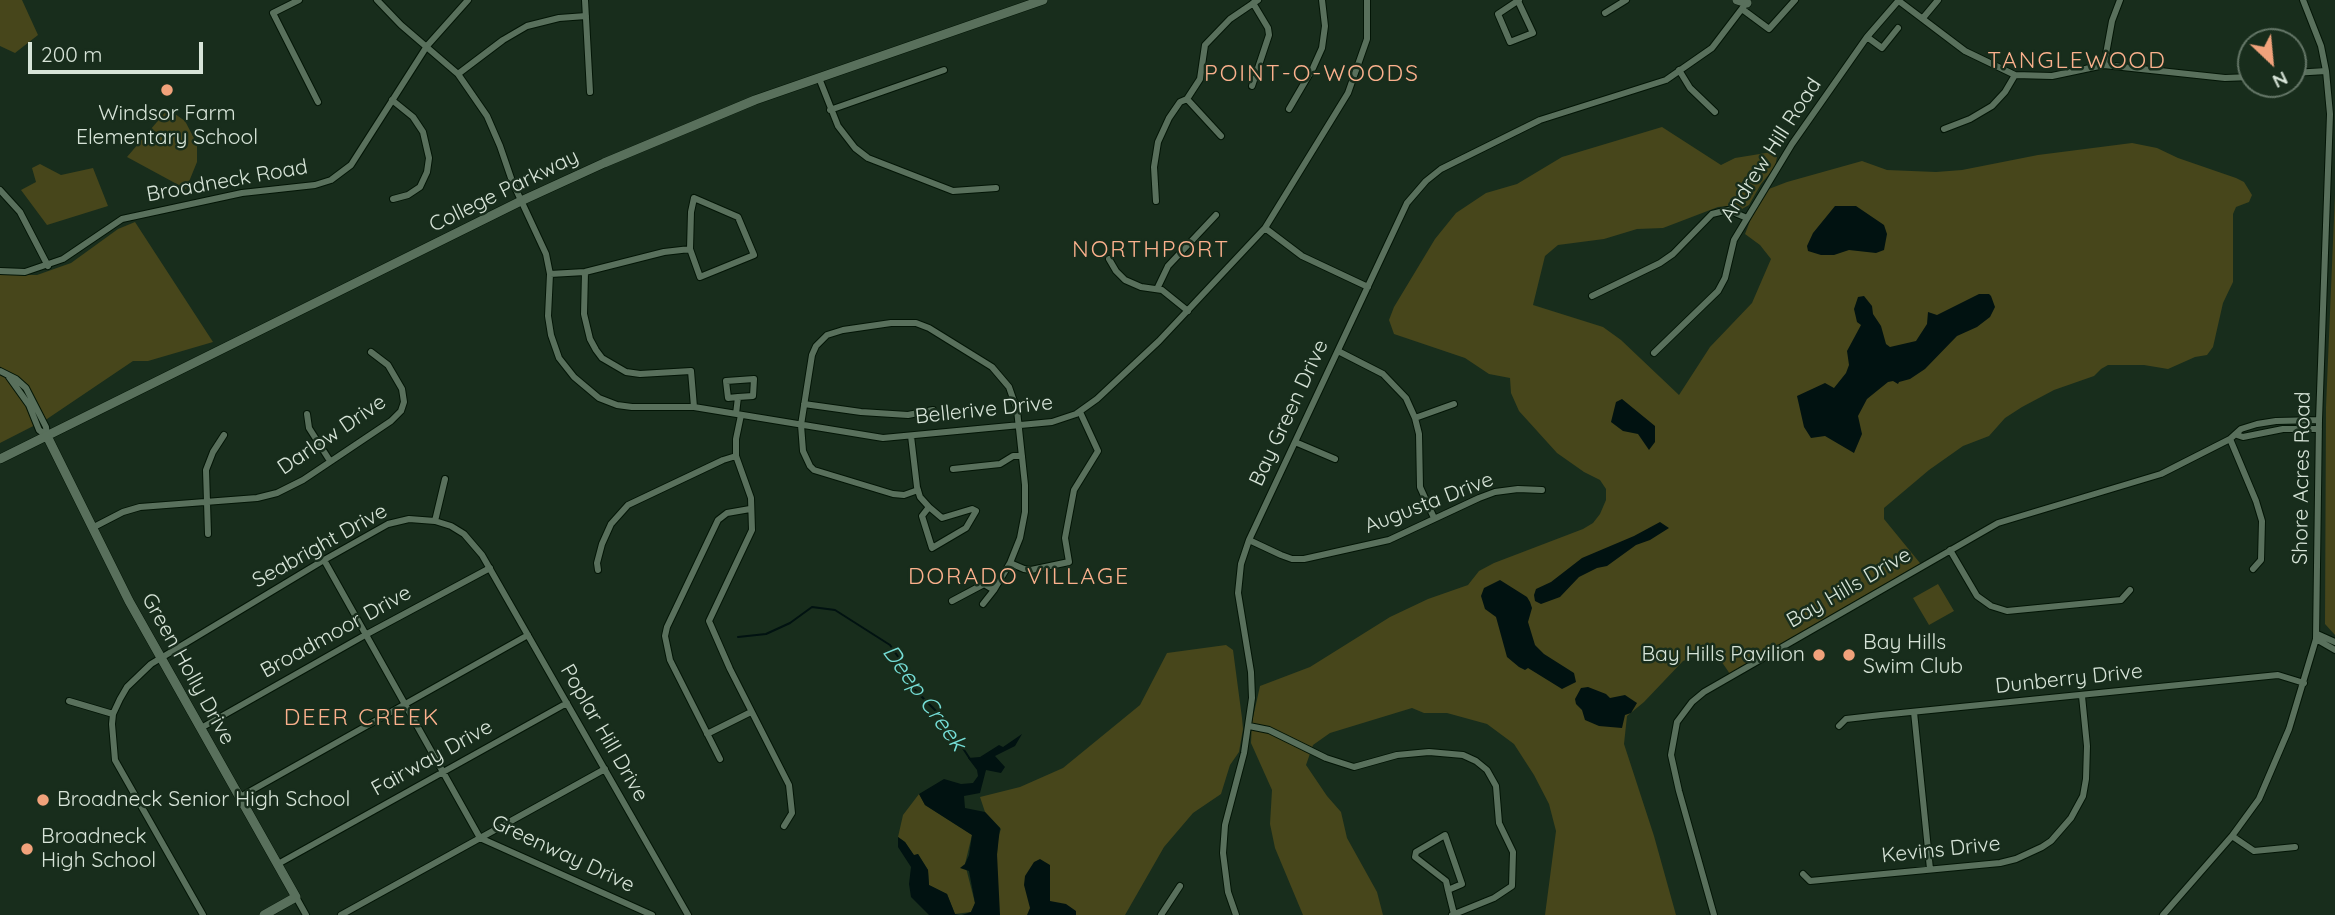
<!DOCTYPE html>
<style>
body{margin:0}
#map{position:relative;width:2335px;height:915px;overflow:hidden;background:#182d1c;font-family:Quicksand,sans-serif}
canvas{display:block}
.north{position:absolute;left:2237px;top:28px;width:70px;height:70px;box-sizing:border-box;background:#182d1c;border:2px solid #647667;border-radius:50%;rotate:154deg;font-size:19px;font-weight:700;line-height:28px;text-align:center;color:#d7e4d8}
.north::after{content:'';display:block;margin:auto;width:24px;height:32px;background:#f1a27b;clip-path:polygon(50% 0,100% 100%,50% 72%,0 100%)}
.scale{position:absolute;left:28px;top:42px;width:175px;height:32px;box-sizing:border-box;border:4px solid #d7e4d8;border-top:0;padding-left:9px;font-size:21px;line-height:24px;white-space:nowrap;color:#d7e4d8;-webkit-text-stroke:5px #182d1c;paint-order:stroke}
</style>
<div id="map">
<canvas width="2335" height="915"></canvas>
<div class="north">N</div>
<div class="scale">200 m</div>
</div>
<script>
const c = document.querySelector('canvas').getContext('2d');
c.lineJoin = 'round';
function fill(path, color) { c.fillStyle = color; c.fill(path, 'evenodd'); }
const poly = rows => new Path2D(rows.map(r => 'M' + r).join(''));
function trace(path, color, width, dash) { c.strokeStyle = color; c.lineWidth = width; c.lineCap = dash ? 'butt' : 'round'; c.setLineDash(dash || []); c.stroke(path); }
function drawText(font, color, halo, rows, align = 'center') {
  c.font = font + ' Quicksand,sans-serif'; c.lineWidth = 5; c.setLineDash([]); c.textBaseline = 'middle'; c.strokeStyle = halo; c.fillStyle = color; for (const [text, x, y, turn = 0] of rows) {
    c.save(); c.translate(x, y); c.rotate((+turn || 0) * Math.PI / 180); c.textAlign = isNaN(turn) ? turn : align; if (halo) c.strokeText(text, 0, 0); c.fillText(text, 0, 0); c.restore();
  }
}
const green = poly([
 [0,0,22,0,38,35,15,53,0,46],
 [168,109,185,121,197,144,197,162,186,189,127,157],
 [1662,127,1721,165,1735,158,1772,152,1777,157,1775,167,1761,184,1749,205,1742,209,1729,206,1718,207,1663,228,1637,229,1604,239,1558,245,1545,256,1533,305,1603,327,1621,340,1679,395,1710,347,1752,303,1771,259,1760,245,1745,234,1761,192,1787,182,1862,161,1887,170,1936,172,1962,170,2038,155,2132,143,2157,148,2178,158,2236,178,2244,182,2252,195,2249,202,2236,207,2233,214,2233,282,2223,303,2213,347,2207,355,2195,357,2168,369,2144,365,2108,365,2101,369,2094,376,2054,390,2022,407,2005,418,1989,436,1963,446,1929,470,1884,508,1884,519,1924,568,1854,602,1730,674,1713,649,1683,661,1644,702,1627,716,1624,744,1654,836,1676,915,1545,915,1556,831,1549,804,1534,775,1514,744,1487,724,1447,713,1424,713,1412,708,1330,733,1313,745,1306,765,1327,796,1341,812,1347,838,1377,892,1383,915,1303,915,1275,848,1270,824,1272,790,1251,743,1252,722,1260,686,1310,667,1390,617,1428,599,1468,585,1479,571,1494,563,1583,529,1593,523,1600,514,1606,500,1606,489,1600,480,1584,472,1557,453,1519,411,1511,393,1510,378,1489,374,1465,358,1394,334,1389,320,1394,307,1435,239,1456,213,1486,193,1517,184,1562,157],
 [40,164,61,175,93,168,108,206,47,225,21,190,36,182,32,168],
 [2335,194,2335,635,2325,624,2326,407],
 [135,222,213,342,148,361,133,361,47,419,0,443,0,275,37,275,71,263,118,229],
 [1938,584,1954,611,1929,625,1913,598],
 [1226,645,1233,650,1242,718,1243,729,1239,752,1230,765,1221,794,1193,813,1164,847,1125,915,994,915,998,837,1001,829,985,812,980,797,1020,787,1063,768,1140,705,1167,653],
 [919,794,925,805,972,835,965,864,975,903,971,912,955,914,947,894,929,885,928,870,918,854,914,856,905,842,898,837,903,815]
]);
const water = poly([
 [1835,206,1856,206,1884,225,1887,234,1884,250,1876,253,1849,250,1834,255,1821,255,1808,251,1807,246,1813,233],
 [1979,294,1989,294,1991,296,1995,307,1990,317,1977,327,1957,336,1925,369,1910,379,1899,382,1898,384,1893,381,1888,382,1867,399,1858,416,1862,434,1854,453,1825,436,1811,438,1804,427,1797,396,1825,383,1834,388,1846,373,1849,365,1847,351,1861,325,1857,322,1854,309,1858,297,1864,296,1872,306,1873,314,1881,326,1886,344,1890,347,1916,341,1927,324,1928,312,1937,315],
 [1622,399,1655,426,1655,442,1649,450,1638,434,1623,431,1611,422,1616,402],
 [1660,522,1669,528,1650,540,1636,545,1607,566,1597,568,1579,577,1560,597,1541,604,1535,601,1534,595,1536,589,1551,582,1582,558,1634,536],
 [1500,580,1527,597,1530,602,1532,608,1528,622,1535,645,1544,654,1574,673,1576,682,1562,689,1528,668,1525,670,1519,667,1507,657,1496,617,1485,609,1481,596,1484,588],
 [1588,687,1606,694,1610,698,1625,695,1637,703,1631,713,1625,715,1622,728,1599,726,1585,720,1582,710,1576,704,1575,699,1581,688],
 [1022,734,1015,746,995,756,1005,767,1001,773,986,770,980,793,964,796,965,808,985,812,1000,828,997,854,1000,915,962,915,971,912,975,903,969,871,960,868,965,864,969,855,972,835,925,805,919,794,944,779,961,784,973,783,978,776,977,770,968,758,980,757,999,745,1003,747],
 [898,837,905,842,914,855,918,854,928,870,929,885,947,894,955,914,959,915,929,915,911,897,909,884,911,867,898,847],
 [1040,859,1050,865,1050,901,1066,904,1076,911,1076,915,1027,915,1030,908,1024,885,1025,876,1034,862]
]);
const stream = poly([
 [738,637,766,634,790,623,812,607,835,610,890,645,903,664,905,680,943,718,970,759]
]);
const street = poly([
 [299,0,273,13,318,102],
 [377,0,401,25,458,74,487,116,500,146,512,181,546,254,550,274,548,316,551,335,559,358,574,377,599,398,617,405,632,407,694,407,883,438,1052,422,1076,414,1097,399,1159,341,1265,228,1348,93,1367,39,1367,0],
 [585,0,590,92],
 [1518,1,1533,33,1510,42,1498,14,1519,0],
 [1899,1,1965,51,2015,75,2052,76,2104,65,2225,78,2251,77],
 [1742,9,1769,29,1795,0],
 [1605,13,1626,0],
 [1923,18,1938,0],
 [1867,37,1882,48,1898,28],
 [2104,65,2112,21,2120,0],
 [1679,70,1690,88,1715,112],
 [2293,73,2326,71],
 [458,74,503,40,527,26,559,18,586,16],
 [819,78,838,126,855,148,868,158,953,191,996,188],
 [1252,86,1269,35,1268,28,1253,3],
 [1187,99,1221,136],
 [392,100,413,117,423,132,429,158,427,172,420,187,408,195,393,199],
 [1289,109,1313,68,1322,48,1325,26,1322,0],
 [830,110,944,70],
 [1944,129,1970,119,1992,106,2005,92,2015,75],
 [0,190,20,212,48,266],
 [694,198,738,217,754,255,700,277,690,249,691,212,694,198],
 [1156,201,1154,167,1158,142,1169,118,1180,102,1187,99,1200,79,1205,45,1230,19,1258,0],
 [1265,228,1302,256,1368,287],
 [1109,259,1116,271,1125,280,1141,287,1162,290,1188,311],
 [0,271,25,272,63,259,122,219,242,193,315,185,331,180,351,165,427,46,468,0],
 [585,272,584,314,590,339,596,350,602,358,626,372,640,374,691,371,694,407],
 [550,274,585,272,664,252,690,249],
 [1157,289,1168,266,1216,215],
 [1592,296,1660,263,1673,254,1712,214,1728,210,1747,218],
 [1338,351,1383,374,1406,398,1415,418,1419,434,1420,487,1434,518],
 [1654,353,1718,291,1725,278,1734,240,1792,144,1867,37,1899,0],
 [0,371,16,379,26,388,46,427,47,436],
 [9,377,29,405,39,430,47,436],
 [804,404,861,412,908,415,933,410],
 [307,414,309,428,330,461],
 [736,414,738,397,753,396,754,379,726,381,728,398,738,397],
 [741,415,736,439,736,456,751,498,752,530,709,621,730,669,789,785,792,813,784,826],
 [1415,418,1454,404],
 [2237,435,2243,437,2283,429,2319,429],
 [911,436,917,487,920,497,929,507,942,518,972,509,976,511,966,528,932,548,922,516,929,507],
 [2230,439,2256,501,2262,521,2261,560,2253,569],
 [1295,442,1335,459],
 [953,469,1000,464,1013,456,1022,456],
 [918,490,904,495,893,494,814,470,810,466,803,451,801,425,812,355,816,346,827,335,843,330,891,323,916,323,929,328,992,367,1009,387,1017,410,1025,485,1025,512,1020,538,1010,563,994,590,983,604],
 [435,521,445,479],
 [92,528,123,512,140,507,257,498,277,493,303,480,391,421,401,411,404,402,402,389,388,365,371,352],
 [208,534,206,470,213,452,224,435],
 [1249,540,1281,555,1292,559,1304,559,1389,540,1479,498,1495,492,1518,489,1542,490],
 [1950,550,1977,596,1991,606,2007,611,2121,600,2130,590],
 [324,560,480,838,652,915],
 [1010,563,1024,569,1031,570,1069,562,1065,538,1074,490,1098,451,1080,412],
 [598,570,597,563,602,544,611,524,628,505,723,460,736,456],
 [952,601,984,584,994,590],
 [2317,634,2335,642],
 [2316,639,2335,650],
 [69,701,113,714],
 [1914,712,1930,869],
 [1249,726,1269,730,1326,758,1354,767,1397,755,1429,752,1463,755,1476,761,1487,770,1496,786,1499,823,1513,852,1512,886,1494,898,1452,915],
 [1839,726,1846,719,1881,715,2278,675,2304,683],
 [201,728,367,634,490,568],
 [707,734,751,712],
 [720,759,670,660,665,636,667,627,718,520,727,513,750,509],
 [240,797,528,635],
 [2232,836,2254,851,2295,847],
 [278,864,567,703],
 [1803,874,1810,881,2000,863,2016,859,2042,847,2051,841,2071,818,2083,796,2086,779,2087,746,2082,696],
 [1448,890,1462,884,1445,835,1416,852,1415,857,1446,881,1448,890,1454,914],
 [296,897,306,915],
 [203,915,115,760,112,724,113,714,120,699,127,687,151,664,324,560,388,524,409,519,435,521,451,526,464,534,482,555,688,915],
 [341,915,605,769],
 [1161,915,1180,886],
 [1236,915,1228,892,1223,853,1225,825,1244,753,1252,698,1251,672,1238,593,1241,564,1249,540,1407,203,1426,181,1441,169,1540,120,1666,80,1712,48,1747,2],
 [1714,915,1679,791,1671,755,1677,722,1692,702,1704,692,1998,523,2161,474,2230,439,2241,429,2257,424,2276,421,2319,420],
 [2163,915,2232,836,2259,799,2289,729,2316,639,2319,420,2330,114,2326,71,2321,46,2303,0]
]);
const secondary = poly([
 [1737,0,1747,3],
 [47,436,129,601,296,897,264,915],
 [0,459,521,201,604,163,755,100,1043,0]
]);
const markers = [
 [167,90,7,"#f1a27b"],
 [1819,655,7,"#f1a27b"],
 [1849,655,7,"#f1a27b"],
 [43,800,7,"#f1a27b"],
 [27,849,7,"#f1a27b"]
];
const poiNames = [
 ["Windsor Farm",167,114,"center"],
 ["Elementary School",167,138,"center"],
 ["Bay Hills",1863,643],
 ["Swim Club",1863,667],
 ["Bay Hills Pavilion",1805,655,"right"],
 ["Broadneck Senior High School",57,800],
 ["Broadneck",41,837],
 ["High School",41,861]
];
const streetNames = [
 ["Andrew Hill Road",1771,150,-57],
 ["Broadneck Road",227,181,-10],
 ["College Parkway",504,191,-26],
 ["Bellerive Drive",984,410,-6],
 ["Bay Green Drive",1289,413,-65],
 ["Darlow Drive",332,435,-34],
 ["Shore Acres Road",2302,478,-89],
 ["Augusta Drive",1429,503,-21],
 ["Seabright Drive",320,546,-29],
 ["Bay Hills Drive",1849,588,-30],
 ["Broadmoor Drive",336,632,-29],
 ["Green Holly Drive",188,669,61],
 ["Dunberry Drive",2069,679,-6],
 ["Poplar Hill Drive",604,733,60],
 ["Fairway Drive",432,758,-29],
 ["Kevins Drive",1941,850,-6],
 ["Greenway Drive",563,854,25]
];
const neighbourhoodNames = [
 ["TANGLEWOOD",2077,61],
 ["POINT-O-WOODS",1312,74],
 ["NORTHPORT",1151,250],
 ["DORADO VILLAGE",1019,577],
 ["DEER CREEK",362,718]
];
const waterNames = [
 ["Deep Creek",924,698,54]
];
fill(green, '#47461b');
fill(water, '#011211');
trace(stream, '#011211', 2);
trace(street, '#031506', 8);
trace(secondary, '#031506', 10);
trace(street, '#59705c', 6);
trace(secondary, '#59705c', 9);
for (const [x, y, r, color] of markers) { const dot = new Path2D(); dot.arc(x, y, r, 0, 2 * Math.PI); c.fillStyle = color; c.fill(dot); trace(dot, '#182d1c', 2.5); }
drawText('21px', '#d7e4d8', '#182d1c', poiNames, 'left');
drawText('21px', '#d7e4d8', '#182d1c', streetNames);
c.letterSpacing = '2px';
drawText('23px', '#fbb18d', '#182d1c', neighbourhoodNames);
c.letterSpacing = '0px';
drawText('italic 23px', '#75ddd6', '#182d1c', waterNames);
</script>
